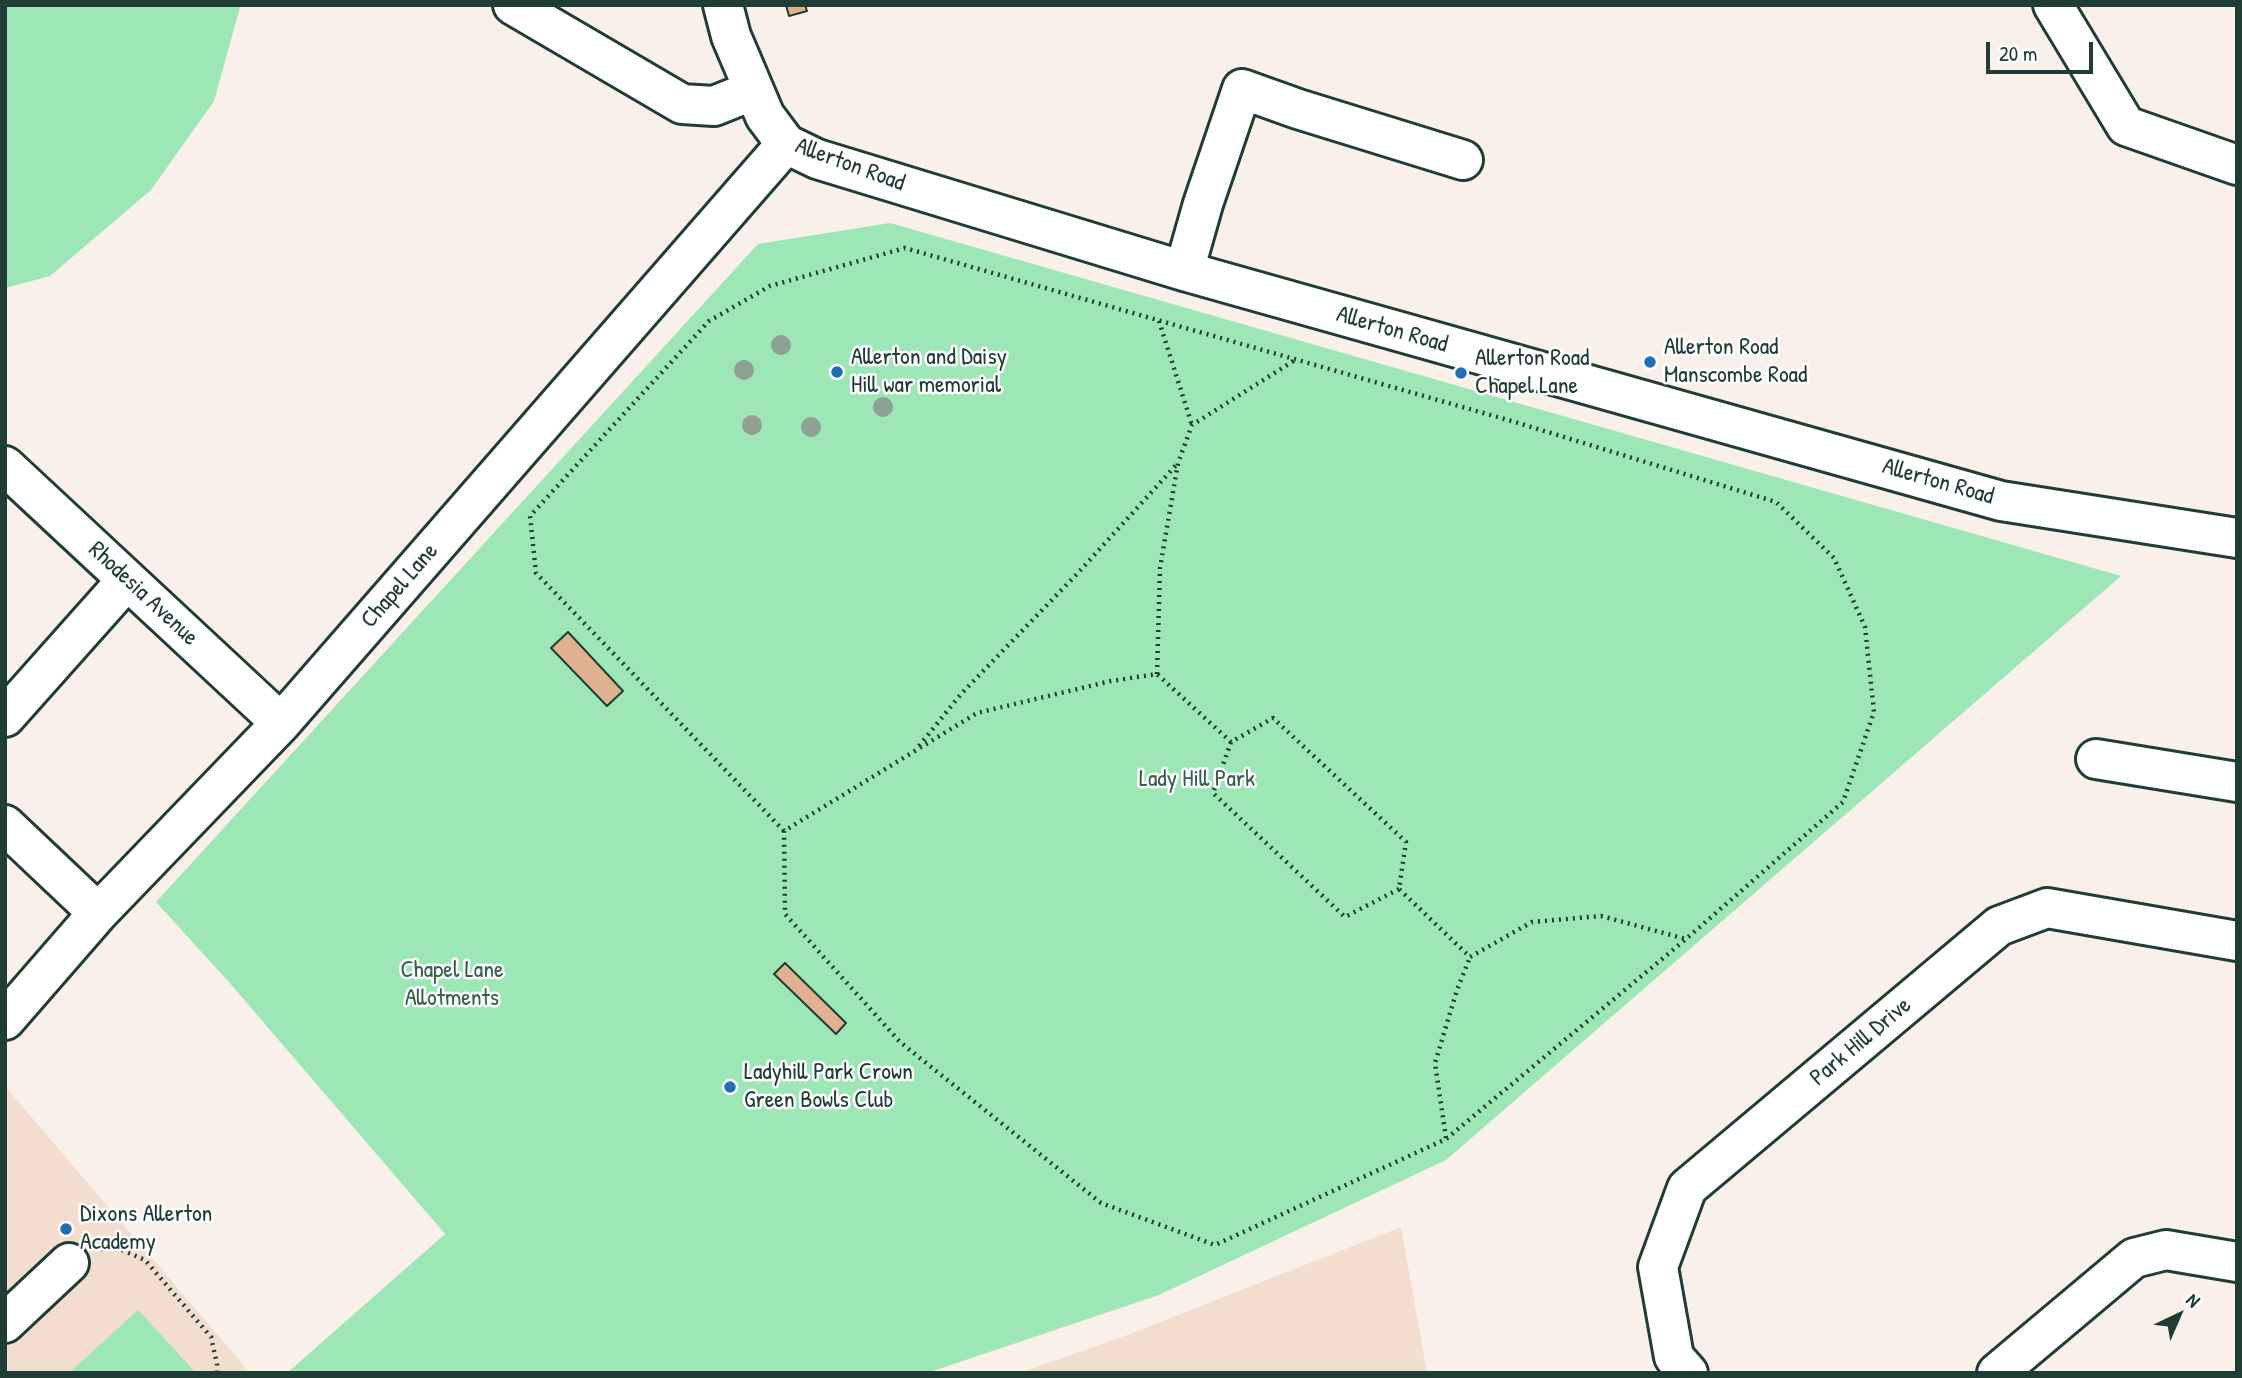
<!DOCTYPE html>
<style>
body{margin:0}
#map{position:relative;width:2242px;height:1378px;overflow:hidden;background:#f9f0e9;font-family:"Patrick Hand",sans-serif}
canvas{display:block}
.frame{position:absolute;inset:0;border:7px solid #1f3d34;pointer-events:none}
.north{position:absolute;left:2144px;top:1280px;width:70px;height:70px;-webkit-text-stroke:5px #fff;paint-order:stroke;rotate:44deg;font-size:19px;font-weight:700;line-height:28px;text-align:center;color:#1f3d34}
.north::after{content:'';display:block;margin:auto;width:24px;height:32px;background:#1f3d34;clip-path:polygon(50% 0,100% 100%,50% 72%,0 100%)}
.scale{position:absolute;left:1986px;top:42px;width:107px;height:32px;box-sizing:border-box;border:4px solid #1f3d34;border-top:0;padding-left:9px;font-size:21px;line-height:24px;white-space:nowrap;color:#1f3d34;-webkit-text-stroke:5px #fff;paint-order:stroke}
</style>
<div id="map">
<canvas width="2242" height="1378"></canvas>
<div class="frame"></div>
<div class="north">N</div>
<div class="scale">20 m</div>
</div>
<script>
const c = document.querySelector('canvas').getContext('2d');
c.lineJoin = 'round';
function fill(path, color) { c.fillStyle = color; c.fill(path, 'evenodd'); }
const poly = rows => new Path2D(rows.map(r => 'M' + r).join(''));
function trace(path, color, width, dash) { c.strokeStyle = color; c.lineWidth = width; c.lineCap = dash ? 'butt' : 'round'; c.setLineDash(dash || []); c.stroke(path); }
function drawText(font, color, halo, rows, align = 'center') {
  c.font = font + ' "Patrick Hand",sans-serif'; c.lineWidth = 5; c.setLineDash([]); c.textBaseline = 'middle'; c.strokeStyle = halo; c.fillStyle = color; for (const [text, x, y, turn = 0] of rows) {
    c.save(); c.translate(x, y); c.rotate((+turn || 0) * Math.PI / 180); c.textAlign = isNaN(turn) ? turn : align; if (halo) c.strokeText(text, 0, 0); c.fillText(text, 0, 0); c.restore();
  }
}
const built = poly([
 [5,1086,250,1373,5,1373],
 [1401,1227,1427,1373,1020,1373,1130,1334]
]);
const green = poly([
 [5,5,240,5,240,7,214,101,151,190,50,276,5,288],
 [890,223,2121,576,1446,1160,1159,1295,927,1373,287,1373,445,1234,228,981,156,902,758,244],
 [138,1310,196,1373,69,1373]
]);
const building = poly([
 [786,5,805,5,807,11,789,16,786,5],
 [568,632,623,691,607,706,551,648,568,632],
 [785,963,846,1023,836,1034,774,974,785,963]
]);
const path = poly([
 [1159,321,1192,425],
 [1157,674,1160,568,1178,463,1192,425,1295,360],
 [1231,742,1213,793,1345,917,1399,889],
 [919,746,961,694,1077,574,1178,463],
 [784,831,536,573,530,516,709,321,770,286,905,248,1515,422,1776,502,1834,558,1865,627,1874,712,1843,802,1686,939,1446,1139,1215,1245,1101,1203,900,1042,785,914,784,831,977,713,1111,681,1157,674,1231,742,1273,718,1406,842,1399,889,1470,957,1532,922,1601,916,1686,939],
 [1446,1138,1435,1063,1457,990,1470,957],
 [101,1249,120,1249,145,1260,211,1337,217,1364,217,1373]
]);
const minor = poly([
 [513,5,682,104,714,106,754,90],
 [723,5,731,36,765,116,786,144,817,159,1184,271,2001,501,2237,538],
 [2053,5,2126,126,2237,165],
 [1184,271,1203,204,1242,89,1298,109,1463,160],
 [5,466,281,723],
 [5,717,127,580],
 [2096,759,2237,782],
 [5,825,98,913],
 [5,1020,98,913,281,723,786,144],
 [5,1323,69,1263],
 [1688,1373,1674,1357,1658,1267,1687,1188,1999,926,2047,908,2237,941],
 [1997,1373,2134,1258,2166,1250,2237,1262]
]);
const trees = [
 [781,345],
 [744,370],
 [883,407],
 [752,425],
 [811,427]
];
const markers = [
 [1650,362,7,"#1f6fb2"],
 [837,372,7,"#1f6fb2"],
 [1461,373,7,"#1f6fb2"],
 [730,1087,7,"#1f6fb2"],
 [66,1229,7,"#1f6fb2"]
];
const streetNames = [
 ["Allerton Road",850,165,20],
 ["Allerton Road",1392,330,16],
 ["Allerton Road",1938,482,16],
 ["Chapel Lane",400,586,-49],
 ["Rhodesia Avenue",143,594,43],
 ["Park Hill Drive",1861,1042,-40]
];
const poiNames = [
 ["Allerton Road",1664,348],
 ["Manscombe Road",1664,376],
 ["Allerton and Daisy",851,358],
 ["Hill war memorial",851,386],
 ["Allerton Road",1475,359],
 ["Chapel Lane",1475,387],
 ["Ladyhill Park Crown",744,1073],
 ["Green Bowls Club",744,1101],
 ["Dixons Allerton",80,1215],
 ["Academy",80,1243]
];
const parkNames = [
 ["Lady Hill Park",1197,780],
 ["Chapel Lane",452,971],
 ["Allotments",452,999]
];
fill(built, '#f2ddcf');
fill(green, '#9de6b5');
fill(building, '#e0b291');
trace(building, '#1f3d34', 2);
trace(minor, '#1f3d34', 44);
trace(path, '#1f3d34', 4.5, [2, 5]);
trace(minor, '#fff', 38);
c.fillStyle = '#8fa094';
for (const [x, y] of trees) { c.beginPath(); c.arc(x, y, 10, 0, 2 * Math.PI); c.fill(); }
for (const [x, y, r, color] of markers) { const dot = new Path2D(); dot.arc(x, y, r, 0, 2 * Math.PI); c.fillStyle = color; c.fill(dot); trace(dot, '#fff', 2.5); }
drawText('24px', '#1f3d34', '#fff', streetNames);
drawText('24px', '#1f3d34', '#fff', poiNames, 'left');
drawText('24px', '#385f4e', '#fff', parkNames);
</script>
